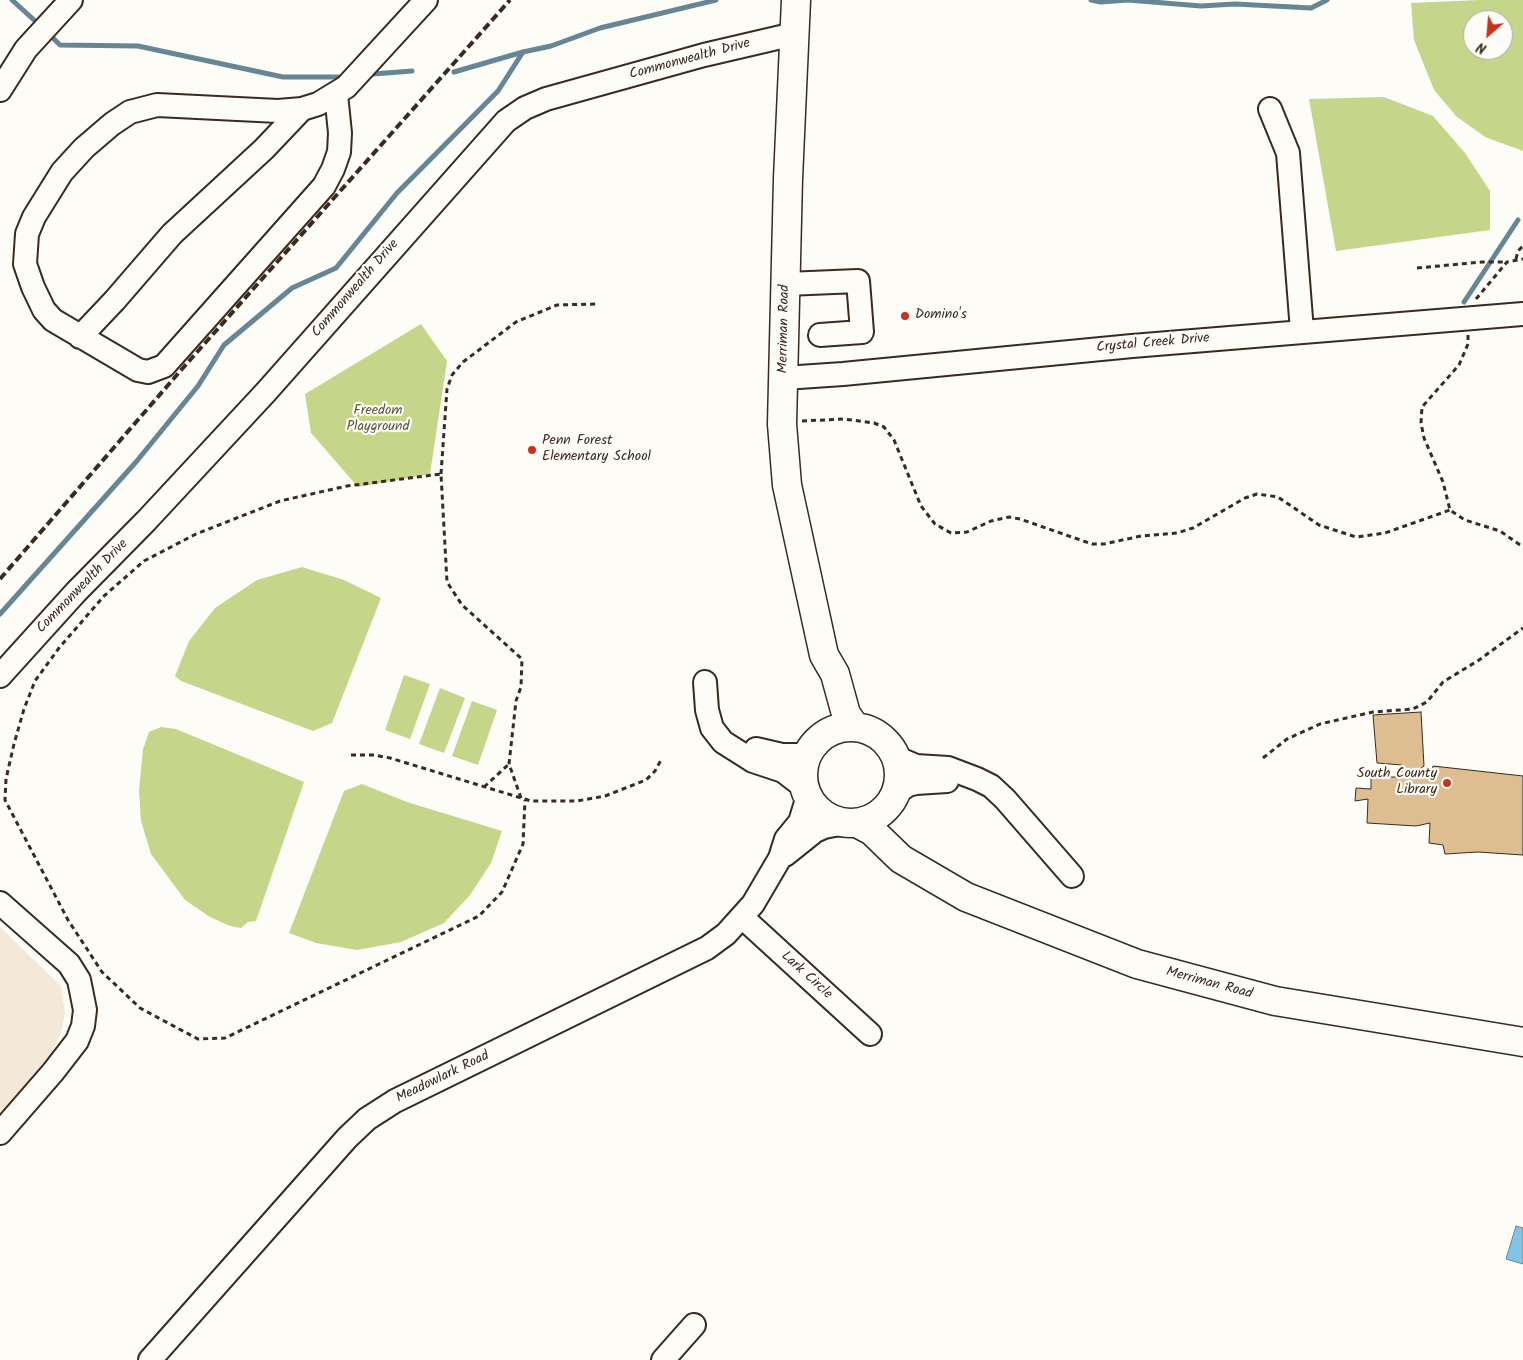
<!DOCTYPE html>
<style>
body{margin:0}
#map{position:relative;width:1523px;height:1360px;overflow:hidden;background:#fdfcf7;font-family:Kalam,sans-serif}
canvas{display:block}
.north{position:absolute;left:1463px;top:10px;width:50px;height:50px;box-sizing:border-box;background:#fdfcf7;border:1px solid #afa8a0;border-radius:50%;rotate:207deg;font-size:14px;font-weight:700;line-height:20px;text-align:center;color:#3b2a1e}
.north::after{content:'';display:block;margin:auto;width:18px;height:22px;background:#c8321e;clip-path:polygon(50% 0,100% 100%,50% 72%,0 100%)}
</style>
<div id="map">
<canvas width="1523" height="1360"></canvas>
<div class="north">N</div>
</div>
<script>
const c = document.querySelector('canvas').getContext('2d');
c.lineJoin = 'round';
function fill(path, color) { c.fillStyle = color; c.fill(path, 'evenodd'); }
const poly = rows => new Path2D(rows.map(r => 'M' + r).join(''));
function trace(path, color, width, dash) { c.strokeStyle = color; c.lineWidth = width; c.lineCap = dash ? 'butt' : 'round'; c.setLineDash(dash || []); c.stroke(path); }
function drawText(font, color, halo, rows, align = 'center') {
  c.font = font + ' Kalam,sans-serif'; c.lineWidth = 4.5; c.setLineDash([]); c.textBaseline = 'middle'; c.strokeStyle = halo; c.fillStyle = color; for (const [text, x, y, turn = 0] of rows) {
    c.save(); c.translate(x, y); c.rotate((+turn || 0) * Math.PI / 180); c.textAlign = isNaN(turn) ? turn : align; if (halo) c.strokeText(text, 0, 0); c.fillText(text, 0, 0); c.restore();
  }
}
const built = poly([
 [0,927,61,986,65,1014,60,1036,47,1062,0,1114]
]);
const green = poly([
 [1479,0,1523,0,1523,151,1485,137,1456,116,1434,90,1414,40,1411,3],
 [1473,20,1503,20,1503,50,1473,50],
 [1384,97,1433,116,1465,153,1490,191,1490,230,1336,251,1309,99],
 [421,324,447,361,430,474,358,487,311,433,305,394],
 [302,567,344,580,381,598,332,723,313,731,181,681,175,676,189,641,215,608,257,580],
 [404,675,430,684,410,739,385,730],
 [440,688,465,698,444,753,419,744],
 [472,701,497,710,478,765,452,756],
 [161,727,176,729,304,782,256,921,248,922,241,928,230,926,210,917,185,900,151,854,141,821,139,791,143,749,149,732],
 [362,784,407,802,502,831,491,863,470,895,444,923,401,942,357,950,316,943,289,933,344,791]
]);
const water = poly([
 [1516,1226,1523,1228,1523,1264,1506,1259,1516,1226]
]);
const stream = poly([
 [12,0,34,20],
 [1091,0,1101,2,1128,0,1201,6,1235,4,1311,8,1327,0],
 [53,38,60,45,138,46,283,77,339,77],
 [454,72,523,52,551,46,600,28,716,0],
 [373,74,412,71],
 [1464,302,1518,220],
 [0,614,136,462,198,386,224,345,292,288,336,268,397,193,498,91,523,52]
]);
const building = poly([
 [1421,712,1424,766,1420,769,1418,775,1430,778,1433,766,1523,776,1523,855,1478,852,1445,854,1443,845,1429,843,1430,823,1416,826,1367,823,1368,799,1355,801,1356,788,1371,789,1371,777,1399,777,1402,765,1377,763,1373,715,1421,712]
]);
const path = poly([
 [1516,259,1518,251,1523,246],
 [1417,268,1482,262,1507,262],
 [1476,299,1507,262,1523,259],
 [1468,335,1468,344,1459,365,1422,407,1421,423,1424,438,1443,482,1450,510,1465,520,1500,531,1523,547],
 [802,421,844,419,874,423,884,427,894,440,921,506,935,524,951,533,967,532,991,521,1009,517,1020,519,1092,544,1104,544,1141,536,1177,533,1193,528,1245,498,1257,494,1278,497,1319,525,1356,537,1385,533,1450,510],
 [441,474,447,389,452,375,463,362,516,322,557,305,596,304],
 [351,755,374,755,390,758,531,801,577,801,605,796,646,780,655,771,661,760],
 [1263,758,1287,739,1320,724,1373,712,1413,709,1427,702,1443,682,1479,660,1523,628],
 [484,787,509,764],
 [521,798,509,764,516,701,521,687,522,659,462,605,447,582,441,474,347,486,280,501,196,534,144,561,104,596,59,648,35,681,24,709,14,744,6,779,5,800,68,920,102,972,140,1008,198,1039,225,1038,479,916,502,892,523,844,525,800]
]);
const minor = poly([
 [0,90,26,49,71,0],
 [336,94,340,133,339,152,333,169,324,186,164,366,148,372,138,370,53,320,44,310,33,287,25,264,27,234,34,217,62,172,84,148,112,124,130,112,157,105,278,111,302,109,318,104,346,87,426,0],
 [1270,109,1288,153,1302,331],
 [786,284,858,281,862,332,820,335],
 [80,337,115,300,172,234,264,149,302,109],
 [784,378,843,374,1132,346,1523,314],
 [0,676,76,592,146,521,266,392,506,121,525,108,546,99,704,55,794,34],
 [705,682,707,710,712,728,723,742,753,761,783,771,804,787],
 [756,749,782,755,807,755],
 [897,758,916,766,948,768,977,779,991,786,1005,799,1072,876],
 [896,793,908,785,916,783,947,781],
 [785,855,815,831,824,827,845,823],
 [0,903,69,964,79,980,85,1010,83,1026,77,1041,53,1072,0,1133],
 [742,917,870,1034],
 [150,1360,347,1138,367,1119,395,1101,707,948,726,934,753,904,780,858,786,839,800,822,808,796],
 [663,1360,694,1325]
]);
const major = poly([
 [796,0,788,179,782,424,787,485,824,655,835,674,846,714,855,727],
 '803 775a48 48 0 1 1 96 0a48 48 0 1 1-96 0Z',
 [857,823,872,831,901,859,966,897,1137,964,1275,1001,1523,1042]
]);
const rail = poly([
 [0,579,182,369,510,0]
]);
const markers = [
 [905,316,5,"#c8321e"],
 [532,450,5,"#c8321e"],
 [1447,783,5,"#c8321e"]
];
const streetNames = [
 ["Commonwealth Drive",690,60,-15],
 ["Commonwealth Drive",356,289,-49],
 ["Merriman Road",785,329,-89],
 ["Crystal Creek Drive",1153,344,-5],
 ["Commonwealth Drive",83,587,-46],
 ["Lark Circle",806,976,42],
 ["Merriman Road",1209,984,15],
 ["Meadowlark Road",443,1078,-26]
];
const poiNames = [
 ["Domino's",915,316],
 ["Penn Forest",542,442],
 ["Elementary School",542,458],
 ["South County",1437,775,"right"],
 ["Library",1437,791,"right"]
];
const parkNames = [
 ["Freedom",378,412],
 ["Playground",378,428]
];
fill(built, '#f4e9d8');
fill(green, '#c5d68a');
fill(water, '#83c3e4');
trace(water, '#668695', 1);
trace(stream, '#668695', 5);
fill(building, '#debe91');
trace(building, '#3b2a1e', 1);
trace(minor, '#3b2a1e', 26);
trace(major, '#3b2a1e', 31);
trace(path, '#3b2a1e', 3, [5, 4]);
trace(minor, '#fdfcf7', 22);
trace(major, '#fdfcf7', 28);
trace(rail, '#3b2a1e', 4, [8, 4]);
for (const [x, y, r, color] of markers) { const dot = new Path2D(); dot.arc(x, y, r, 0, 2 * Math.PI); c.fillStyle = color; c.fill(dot); trace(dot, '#fdfcf7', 2); }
drawText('14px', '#3b2a1e', '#fdfcf7', streetNames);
drawText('14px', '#3b2a1e', '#fdfcf7', poiNames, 'left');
drawText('14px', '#5e5539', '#fdfcf7', parkNames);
</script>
